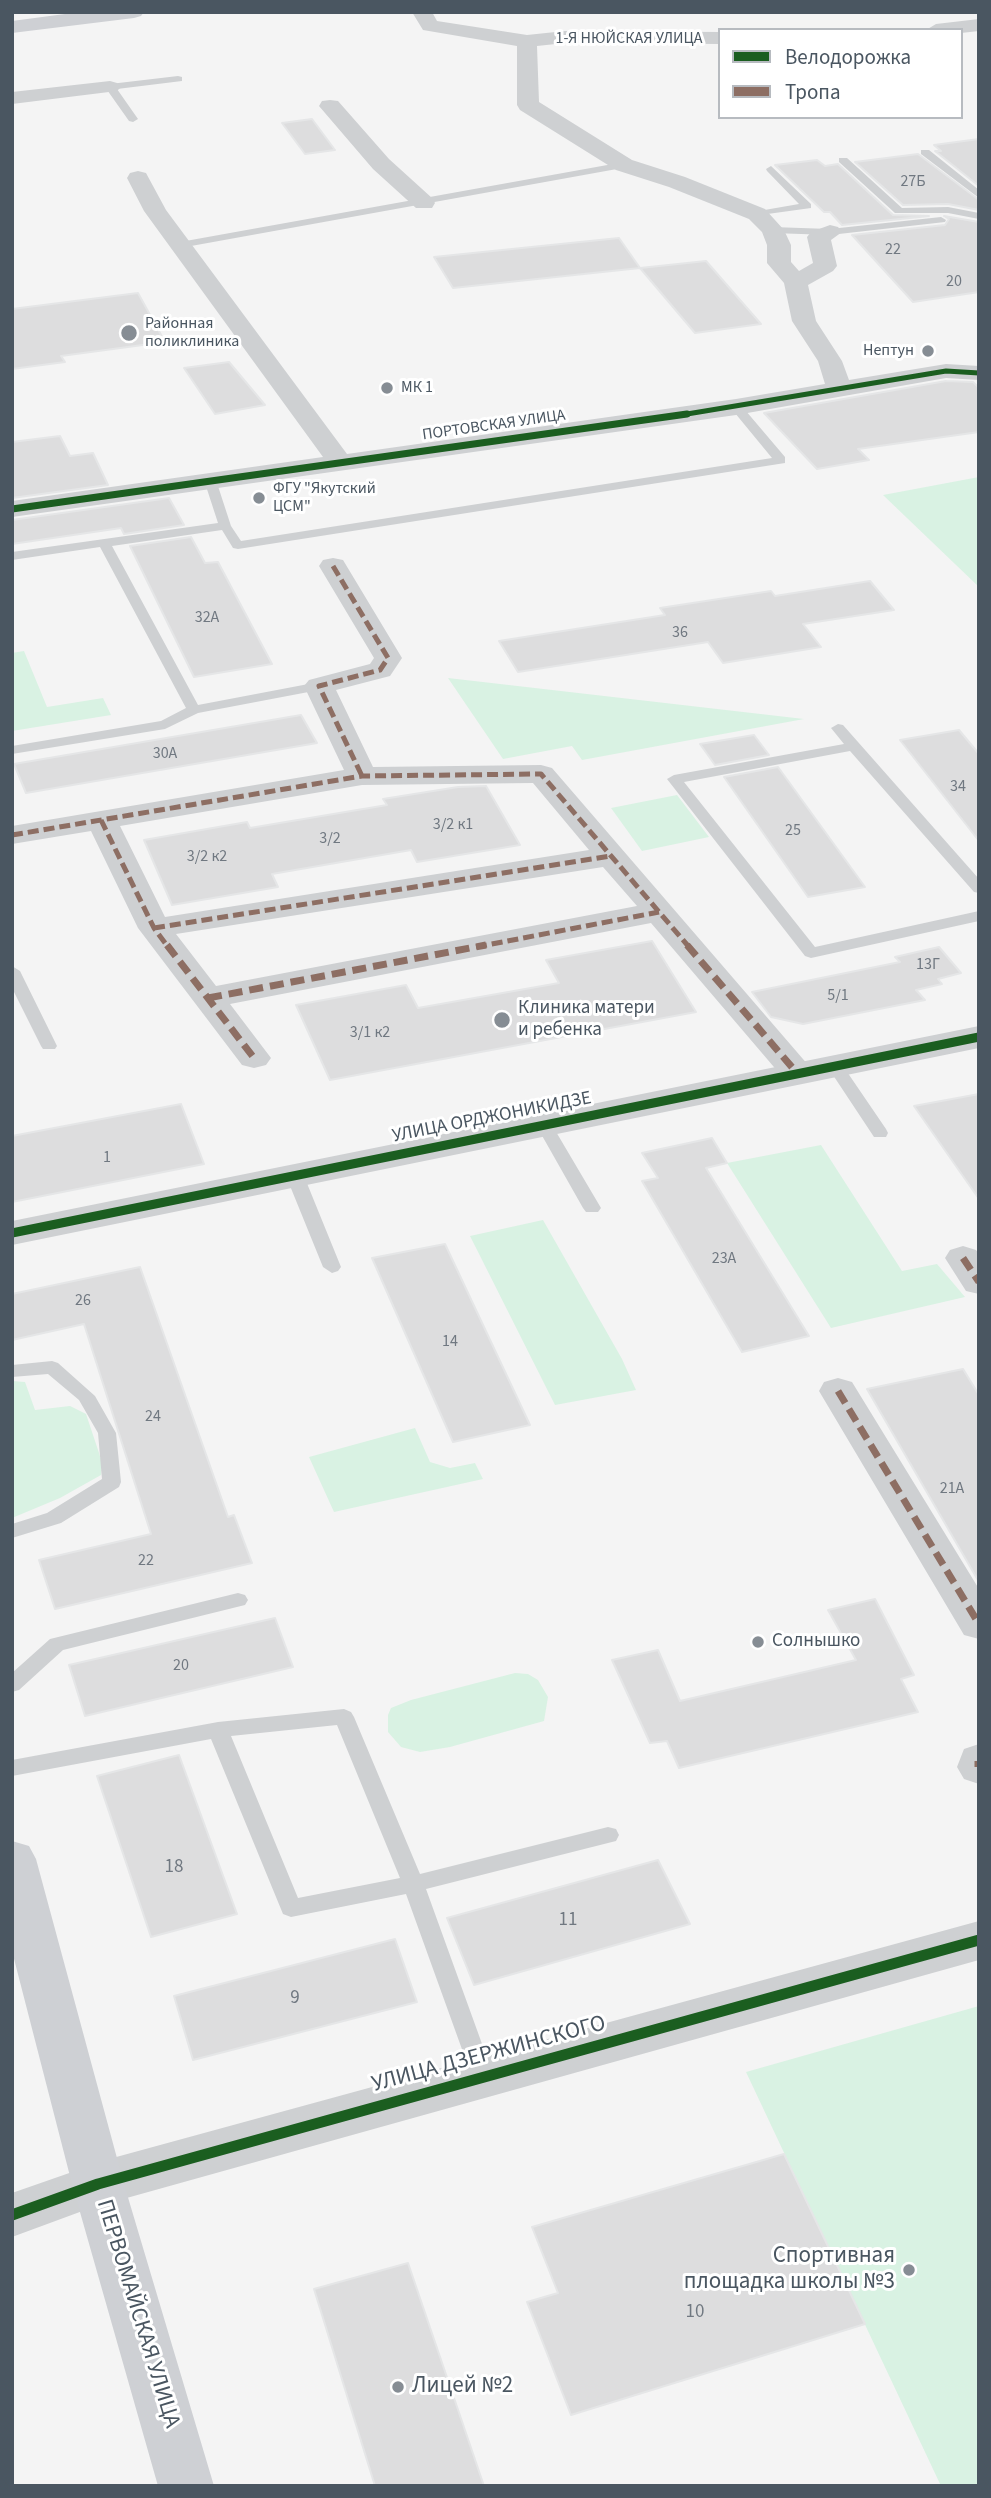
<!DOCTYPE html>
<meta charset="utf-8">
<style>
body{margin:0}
#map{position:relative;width:991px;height:2498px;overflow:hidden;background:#f4f4f4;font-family:"Source Sans 3",sans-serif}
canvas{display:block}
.frame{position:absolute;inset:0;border:14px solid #4a5661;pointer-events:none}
.legend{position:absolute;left:718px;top:28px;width:245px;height:91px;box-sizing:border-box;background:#fff;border:2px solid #b7bbc0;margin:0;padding:9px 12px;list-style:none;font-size:21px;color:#4a5661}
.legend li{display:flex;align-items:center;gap:14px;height:35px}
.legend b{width:35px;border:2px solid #b7bbc0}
</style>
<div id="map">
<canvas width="991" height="2498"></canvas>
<div class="frame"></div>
<ul class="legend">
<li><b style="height:9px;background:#1b5e20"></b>Велодорожка</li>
<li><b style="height:9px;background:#8d6e63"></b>Тропа</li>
</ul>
</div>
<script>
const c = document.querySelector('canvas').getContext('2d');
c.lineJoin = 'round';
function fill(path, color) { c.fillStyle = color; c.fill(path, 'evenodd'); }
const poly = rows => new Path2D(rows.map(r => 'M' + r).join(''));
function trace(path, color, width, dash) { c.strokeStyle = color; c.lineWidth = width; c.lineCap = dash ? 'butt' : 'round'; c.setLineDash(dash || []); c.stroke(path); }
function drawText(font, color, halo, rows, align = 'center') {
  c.font = font + ' "Source Sans 3",sans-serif'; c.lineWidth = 6; c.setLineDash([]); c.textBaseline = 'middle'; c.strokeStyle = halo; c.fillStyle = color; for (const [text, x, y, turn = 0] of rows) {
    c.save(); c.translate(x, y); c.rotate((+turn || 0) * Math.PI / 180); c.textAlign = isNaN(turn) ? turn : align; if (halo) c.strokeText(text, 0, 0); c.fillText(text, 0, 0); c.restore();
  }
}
const green = poly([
 [979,477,979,587,883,495],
 [24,651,47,707,103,698,111,715,12,731,12,653],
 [448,678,804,719,582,760,572,746,503,759],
 [677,795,709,837,642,851,611,808],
 [821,1145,902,1271,937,1264,965,1297,831,1328,727,1163],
 [543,1220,622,1359,636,1390,555,1405,470,1236],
 [12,1381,25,1382,35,1410,70,1406,86,1414,102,1462,101,1475,60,1498,12,1518],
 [415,1428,430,1462,450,1468,475,1463,483,1479,334,1512,309,1457],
 [515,1673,528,1674,538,1680,548,1697,544,1721,450,1747,420,1752,401,1747,388,1732,388,1715,391,1708,411,1700],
 [979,2006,979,2486,941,2486,746,2072]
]);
const building = poly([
 [312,119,335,150,305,154,282,123,312,119],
 [979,139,979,186,935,151,941,151,934,145,979,139],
 [918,154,979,200,979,210,948,204,903,205,855,162,918,154],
 [817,160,825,166,838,164,893,215,929,216,842,225,830,212,824,212,775,165,817,160],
 [944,216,979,222,979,292,913,302,852,235,945,225,949,219,944,216],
 [619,238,640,268,453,288,434,257,619,238],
 [706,261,761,324,695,333,640,268,706,261],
 [138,293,165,342,61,356,65,362,12,369,12,309,138,293],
 [229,362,265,405,215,414,184,368,229,362],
 [946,381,973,382,979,388,979,432,858,449,869,460,817,469,764,413,946,381],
 [60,436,70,456,93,453,108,485,12,498,12,442,60,436],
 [169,498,184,525,124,534,121,528,12,544,12,520,169,498],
 [191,537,205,563,218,562,272,664,194,677,130,546,191,537],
 [870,581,894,610,803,624,821,647,723,663,708,642,518,672,499,641,665,615,660,608,771,591,775,596,870,581],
 [301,715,317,743,26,793,14,764,301,715],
 [959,730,979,754,979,841,900,740,959,730],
 [754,735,769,755,715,765,700,744,754,735],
 [778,767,865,887,808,897,724,777,778,767],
 [486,786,520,845,417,862,411,850,272,874,278,887,172,905,144,840,247,822,250,828,387,805,383,799,458,787,486,786],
 [652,941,696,1012,330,1080,296,1005,406,985,418,1008,559,983,546,960,652,941],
 [939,947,961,973,938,979,942,984,916,990,925,1000,803,1024,771,1017,752,992,900,962,895,957,939,947],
 [979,1094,979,1199,914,1106,979,1094],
 [181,1104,204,1164,12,1202,12,1136,181,1104],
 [712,1138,727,1163,706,1168,809,1336,742,1352,642,1181,658,1178,642,1153,712,1138],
 [445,1244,530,1425,453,1442,372,1258,445,1244],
 [140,1267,228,1517,234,1515,252,1563,55,1609,39,1560,151,1534,84,1324,12,1340,12,1294,140,1267],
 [963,1369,979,1395,979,1582,867,1389,963,1369],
 [875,1599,914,1675,901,1679,918,1712,679,1768,667,1741,650,1743,612,1660,658,1650,680,1701,856,1660,828,1610,875,1599],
 [275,1618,293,1667,85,1716,69,1665,275,1618],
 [179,1755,237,1914,151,1937,97,1776,179,1755],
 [658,1860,690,1924,474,1985,447,1918,658,1860],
 [395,1939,417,2002,193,2060,174,1996,395,1939],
 [784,2154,865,2324,571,2415,527,2302,558,2293,532,2227,784,2154],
 [408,2263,484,2486,375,2486,314,2289,408,2263]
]);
const service = poly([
 [178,76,182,77,182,81,117,89,138,119,133,122,129,121,105,87,110,84,178,76],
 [921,150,929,150,979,190,979,198,921,154,921,150],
 [839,158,847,158,902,208,948,207,979,213,979,219,948,213,895,213,839,162,839,158],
 [624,162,629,165,628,167,180,248,174,245,180,242,624,162],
 [771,166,811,204,811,208,753,216,753,212,799,204,767,171,766,169,771,166],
 [941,217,946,220,945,222,830,235,772,233,767,230,772,227,830,229,941,217],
 [736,403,740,404,785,457,785,463,238,549,233,548,222,530,112,546,198,705,319,682,326,686,319,690,198,713,165,729,12,754,12,746,161,721,186,708,100,547,12,560,12,552,218,523,204,480,210,476,216,480,231,526,241,541,772,458,730,407,736,403],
 [838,724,843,725,979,879,979,893,974,892,850,751,684,782,815,947,979,911,979,921,811,958,805,956,667,779,674,775,844,744,831,728,838,724],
 [12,966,20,971,57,1046,55,1049,43,1049,41,1046,12,988,12,966],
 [835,1061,841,1063,886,1129,888,1133,886,1137,874,1137,827,1066,835,1061],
 [544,1120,552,1125,601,1208,598,1212,586,1212,583,1208,536,1125,544,1120],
 [295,1171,304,1176,341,1267,338,1271,332,1273,323,1267,286,1176,295,1171],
 [52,1361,58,1363,95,1396,116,1433,121,1482,119,1487,61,1523,12,1538,12,1524,47,1513,102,1479,98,1433,79,1400,48,1374,12,1377,12,1365,52,1361],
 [238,1593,245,1595,248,1600,245,1605,63,1650,19,1690,12,1692,12,1673,50,1639,238,1593],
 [344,1709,351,1712,354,1717,420,1874,608,1827,616,1829,619,1835,616,1841,608,1843,426,1889,494,2077,491,2084,483,2087,475,2084,472,2077,406,1894,291,1917,283,1914,211,1739,12,1776,12,1760,218,1722,344,1709],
 [337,1725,400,1878,298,1898,231,1736,337,1725]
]);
const minor = poly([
 [412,12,432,12,437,21,527,35,565,31,720,32,720,44,565,43,537,46,539,102,632,160,685,177,765,209,784,230,791,245,791,262,799,271,813,263,807,237,811,232,830,225,838,227,842,232,831,240,837,266,833,271,808,285,816,321,842,361,849,380,946,364,979,366,979,380,946,378,736,415,12,517,12,501,323,457,144,211,127,178,130,173,138,171,146,173,166,210,347,454,736,399,825,384,818,361,792,321,784,283,767,263,767,245,762,232,749,219,669,187,616,170,520,110,517,105,517,46,423,30,412,12],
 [979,19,979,31,961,33,961,30,926,30,936,24,979,19],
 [110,81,117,83,121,87,117,91,12,104,12,92,110,81],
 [330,100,338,101,389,159,432,198,435,203,432,208,416,208,373,169,319,106,322,101,330,100],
 [333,558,343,560,402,658,390,676,336,690,373,767,541,765,552,768,809,1066,814,1073,809,1080,797,1083,785,1080,651,923,230,1004,271,1058,266,1065,254,1068,242,1065,138,928,91,831,12,844,12,826,344,770,304,686,309,680,370,664,374,658,319,566,323,560,333,558],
 [533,783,589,850,165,917,120,826,362,785,533,783],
 [603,867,637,906,216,986,176,934,603,867],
 [963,1246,976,1250,979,1254,979,1294,966,1291,945,1258,950,1250,963,1246],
 [838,1378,852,1382,979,1589,979,1639,964,1635,819,1391,824,1382,838,1378],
 [979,1744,979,1784,964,1779,957,1767,964,1749,979,1744],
 [98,2163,115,2169,123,2184,115,2199,12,2237,12,2193,98,2163]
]);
const tertiary = poly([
 [979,1026,979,1048,12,1245,12,1221,979,1026],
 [979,1921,979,1960,98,2206,80,2200,72,2184,80,2168,98,2162,979,1921]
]);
const secondary = poly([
 [80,12,144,12,141,16,134,18,12,33,12,21,80,12],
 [12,1841,29,1846,36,1859,124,2184,214,2486,158,2486,72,2184,12,1951,12,1841]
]);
const quietFar2 = poly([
 [333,566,388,658,380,670,319,686,362,776],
 [101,820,154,928,168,947],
 [12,835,362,776,541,774,689,947],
 [154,928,611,856],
 [476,947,659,912]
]);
const quietFar1 = poly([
 [167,945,254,1058],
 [687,945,797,1073],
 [208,998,486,945],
 [963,1258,979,1282],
 [838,1391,979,1624]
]);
const quiet = poly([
 [979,1761,979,1767]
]);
const cyclewayFar3 = poly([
 [675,416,946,371,979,373]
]);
const cyclewayFar2 = poly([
 [12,509,687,414]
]);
const cyclewayFar1 = poly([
 [12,1233,979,1037]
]);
const cycleway = poly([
 [12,2215,98,2184,979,1940]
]);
const markers = [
 [129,333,9,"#868d94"],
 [928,351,7,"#868d94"],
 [387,388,7,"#868d94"],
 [259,498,7,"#868d94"],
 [502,1020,9,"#868d94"],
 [758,1642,7,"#868d94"],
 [909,2270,7,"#868d94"],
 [398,2387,7,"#868d94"]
];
const farStreetnames = [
 ["1-Я НЮЙСКАЯ УЛИЦА",629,39],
 ["ПОРТОВСКАЯ УЛИЦА",494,426,-8]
];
const numberNames = [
 ["27Б",913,182],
 ["22",893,250],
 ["20",954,282],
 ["32А",207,618],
 ["36",680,633],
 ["30А",165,754],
 ["34",958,787],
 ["3/2 к1",453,825],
 ["25",793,831],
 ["3/2",330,839],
 ["3/2 к2",207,857],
 ["13Г",928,965],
 ["5/1",838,996],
 ["3/1 к2",370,1033],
 ["1",107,1158],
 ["23А",724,1259],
 ["26",83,1301],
 ["14",450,1342],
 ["24",153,1417],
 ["21А",952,1489],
 ["22",146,1561],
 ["20",181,1666]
];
const farPoinames = [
 ["Районная",145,324],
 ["поликлиника",145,342],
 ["Нептун",914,351,"right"],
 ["МК 1",401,388],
 ["ФГУ \"Якутский",273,489],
 ["ЦСМ\"",273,507]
];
const poiNames = [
 ["Клиника матери",518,1009],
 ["и ребенка",518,1031],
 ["Солнышко",772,1642]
];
const streetNames = [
 ["УЛИЦА ОРДЖОНИКИДЗЕ",492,1118,-11]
];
const nearNumbernames = [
 ["18",174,1868],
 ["11",568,1921],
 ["9",295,1999],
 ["10",695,2313]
];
const nearStreetnames = [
 ["УЛИЦА ДЗЕРЖИНСКОГО",489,2055,-15],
 ["ПЕРВОМАЙСКАЯ УЛИЦА",137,2314,73]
];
const nearPoinames = [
 ["Спортивная",895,2257],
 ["площадка школы №3",895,2283],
 ["Лицей №2",412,2387,"left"]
];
fill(green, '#d9f2e3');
fill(building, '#ddddde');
trace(building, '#e5e6e7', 2);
fill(service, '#ced0d2');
fill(minor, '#ced0d2');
fill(tertiary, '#ced0d2');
fill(secondary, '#ced0d4');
trace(quietFar2, '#8d6e63', 5, [11, 5]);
trace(quietFar1, '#8d6e63', 7, [14, 7]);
trace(quiet, '#8d6e63', 9, [18, 9]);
trace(cyclewayFar3, '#1b5e20', 5);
trace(cyclewayFar2, '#1b5e20', 7);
trace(cyclewayFar1, '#1b5e20', 9);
trace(cycleway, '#1b5e20', 11);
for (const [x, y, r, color] of markers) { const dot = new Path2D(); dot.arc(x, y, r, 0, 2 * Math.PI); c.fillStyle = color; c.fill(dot); trace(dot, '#fff', 2.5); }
drawText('16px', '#4a5661', '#fff', farStreetnames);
drawText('16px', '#707881', null, numberNames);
drawText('16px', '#4a5661', '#fff', farPoinames, 'left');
drawText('19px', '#4a5661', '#fff', poiNames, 'left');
drawText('19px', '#4a5661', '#fff', streetNames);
drawText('19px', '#707881', null, nearNumbernames);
drawText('23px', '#4a5661', '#fff', nearStreetnames);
drawText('23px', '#4a5661', '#fff', nearPoinames, 'right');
</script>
